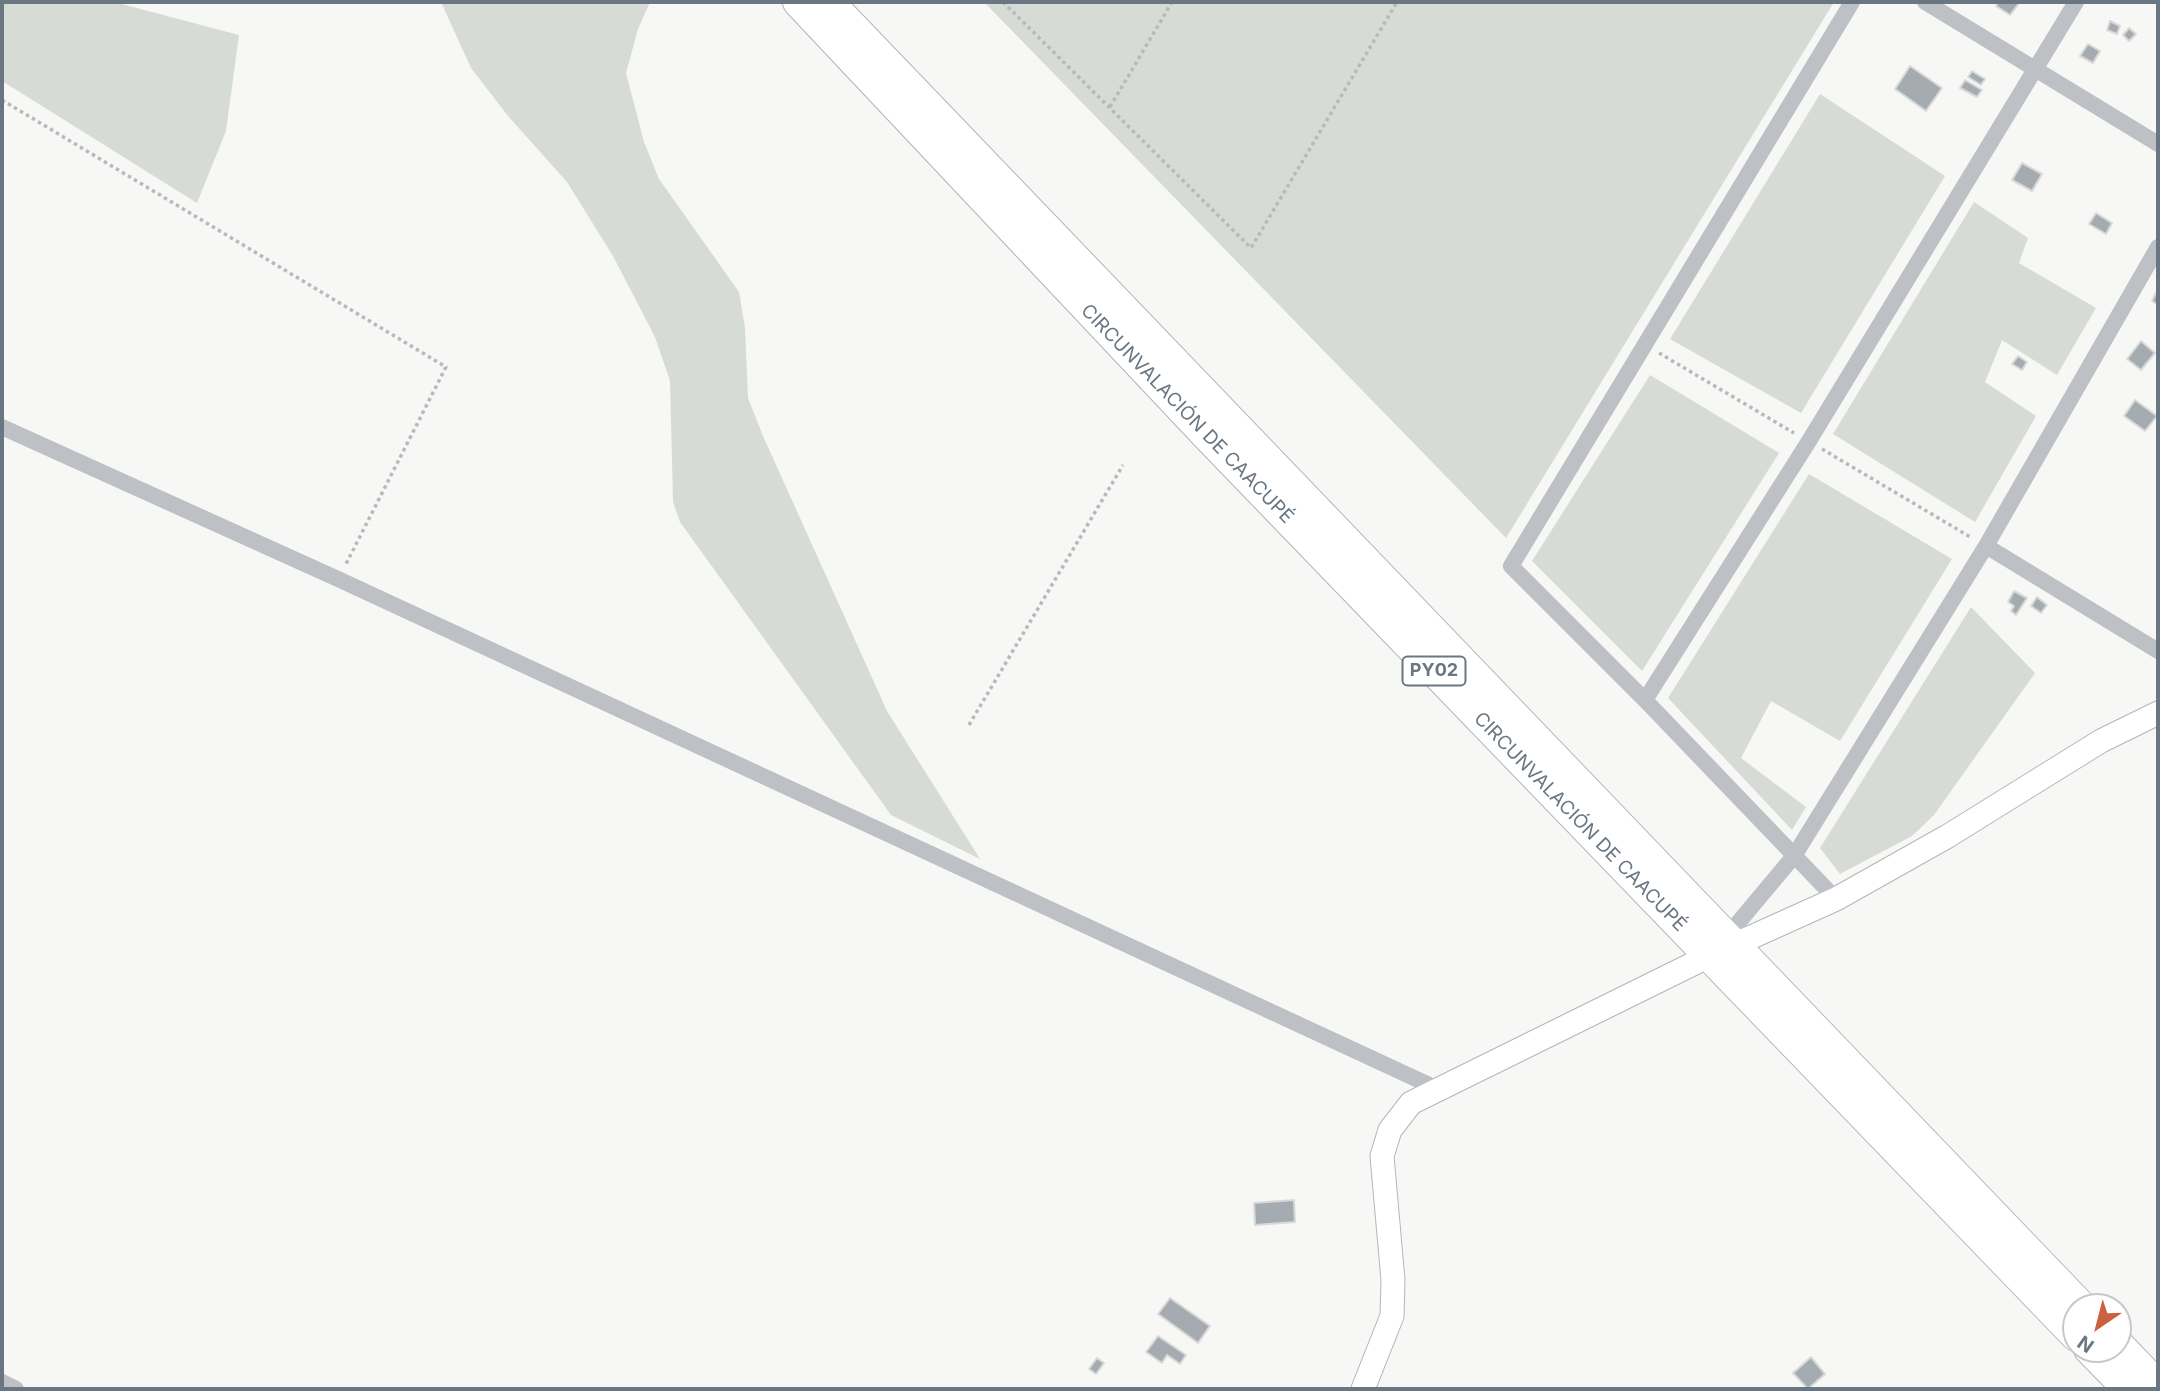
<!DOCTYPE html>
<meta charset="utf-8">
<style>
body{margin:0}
#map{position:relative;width:2160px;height:1391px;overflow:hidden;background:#f7f7f5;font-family:Inter,sans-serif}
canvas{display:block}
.frame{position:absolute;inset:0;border:4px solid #6a7782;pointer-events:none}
.north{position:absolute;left:2062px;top:1293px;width:70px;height:70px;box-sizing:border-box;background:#fff;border:2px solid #c3c9cd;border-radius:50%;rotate:215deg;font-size:19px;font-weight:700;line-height:28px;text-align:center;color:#6a7782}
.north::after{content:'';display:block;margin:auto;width:24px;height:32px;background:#cc6140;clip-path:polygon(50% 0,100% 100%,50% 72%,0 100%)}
</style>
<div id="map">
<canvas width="2160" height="1391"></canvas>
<div class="frame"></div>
<div class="north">N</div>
</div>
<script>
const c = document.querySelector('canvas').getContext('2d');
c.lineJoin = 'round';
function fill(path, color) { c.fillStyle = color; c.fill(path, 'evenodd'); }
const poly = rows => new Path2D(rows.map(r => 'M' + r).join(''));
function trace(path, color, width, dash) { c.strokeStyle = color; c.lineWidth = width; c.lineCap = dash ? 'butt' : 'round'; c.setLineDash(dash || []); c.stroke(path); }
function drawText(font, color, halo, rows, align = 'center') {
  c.font = font + ' Inter,sans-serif'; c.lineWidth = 7; c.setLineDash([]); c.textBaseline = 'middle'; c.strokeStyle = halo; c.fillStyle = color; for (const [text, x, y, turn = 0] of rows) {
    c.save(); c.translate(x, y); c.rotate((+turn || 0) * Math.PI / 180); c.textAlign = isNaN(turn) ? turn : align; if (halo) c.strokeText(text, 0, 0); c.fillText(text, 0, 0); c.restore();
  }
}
const green = poly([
 [2,2,114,2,239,35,226,131,197,203,2,81],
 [441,2,650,2,638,29,626,73,644,142,659,179,739,292,745,328,748,398,763,436,887,711,980,859,891,815,680,522,673,502,670,381,655,337,613,256,567,182,508,116,471,68],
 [984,2,1834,2,1506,538],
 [1820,94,1945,176,1801,413,1670,339],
 [1974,202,2028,238,2019,263,2096,308,2057,375,2002,340,1985,382,2036,416,1975,522,1833,434],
 [1650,375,1779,453,1642,671,1532,561],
 [1809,474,1952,559,1840,741,1771,701,1741,758,1806,807,1792,830,1668,698],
 [1971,607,2035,673,1934,815,1912,836,1840,874,1820,848]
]);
const building = poly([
 [1999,2,2020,2,2010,15,1996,6,1999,2],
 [2110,21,2120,26,2117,34,2107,30,2110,21],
 [2129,28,2136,34,2129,41,2123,35,2129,28],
 [2088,44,2100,51,2093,63,2080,56,2088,44],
 [1910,66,1942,88,1926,111,1895,89,1910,66],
 [1972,71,1985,79,1981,85,1968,77,1972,71],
 [1965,80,1982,90,1977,97,1960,88,1965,80],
 [2022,163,2042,174,2032,191,2012,180,2022,163],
 [2096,213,2112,223,2106,234,2089,224,2096,213],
 [2157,291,2158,291,2158,305,2152,301,2157,291],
 [2141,341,2155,353,2141,370,2127,359,2141,341],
 [2018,356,2027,362,2022,370,2012,364,2018,356],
 [2135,400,2157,416,2145,431,2124,416,2135,400],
 [2014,591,2027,598,2016,615,2011,611,2014,606,2008,602,2014,591],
 [2037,597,2047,605,2041,613,2031,606,2037,597],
 [1294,1200,1295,1222,1255,1225,1254,1203,1294,1200],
 [1170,1298,1210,1326,1198,1343,1158,1314,1170,1298],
 [1158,1336,1186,1355,1180,1364,1167,1355,1162,1363,1146,1352,1158,1336],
 [1811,1357,1825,1374,1808,1389,1793,1373,1811,1357],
 [1097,1358,1104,1363,1096,1374,1089,1369,1097,1358]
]);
const path = poly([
 [1003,2,1251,248,1397,2],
 [2,100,446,367,346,564],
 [1110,107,1172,2],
 [1659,353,1794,433],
 [1822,449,1972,538],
 [969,725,1123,465]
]);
const street = poly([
 [1925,2,2158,144],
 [2,427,338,579,1440,1090],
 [1986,546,2158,651],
 [1645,700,1809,441,2076,2],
 [1836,899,1645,700,1511,566,1852,2],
 [1727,936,1794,856,1986,546,2158,247],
 [2,1382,16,1389]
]);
const secondary = poly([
 [1736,944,1836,899,1948,836,2101,741,2158,713],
 [1363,1389,1392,1316,1393,1280,1382,1156,1390,1130,1411,1103,1709,956]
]);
const highway = poly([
 [798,2,1207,436,2076,1336],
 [829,2,2082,1307],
 [2118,1344,2158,1386],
 [2089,1349,2128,1389]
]);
const shields = [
 [1434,671,63]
];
const shieldNames = [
 ["PY02",1434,671]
];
const streetNames = [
 ["CIRCUNVALACIÓN DE CAACUPÉ",1187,414,46],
 ["CIRCUNVALACIÓN DE CAACUPÉ",1580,822,46]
];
fill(green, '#d7dbd5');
fill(building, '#a5acb1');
trace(building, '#d9d9d7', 2);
trace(secondary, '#b2b6ba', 25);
trace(highway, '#b1b4b7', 32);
trace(path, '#b7babc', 3.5, [3.5, 3.5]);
trace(street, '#bdc0c4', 16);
trace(secondary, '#fff', 23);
trace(highway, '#fff', 30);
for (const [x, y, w] of shields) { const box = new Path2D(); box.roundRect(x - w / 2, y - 14.5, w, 29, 5); c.fillStyle = '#fff'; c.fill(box); trace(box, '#6a7782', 2); }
drawText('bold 18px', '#6a7782', null, shieldNames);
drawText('19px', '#6a7782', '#fff', streetNames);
</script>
